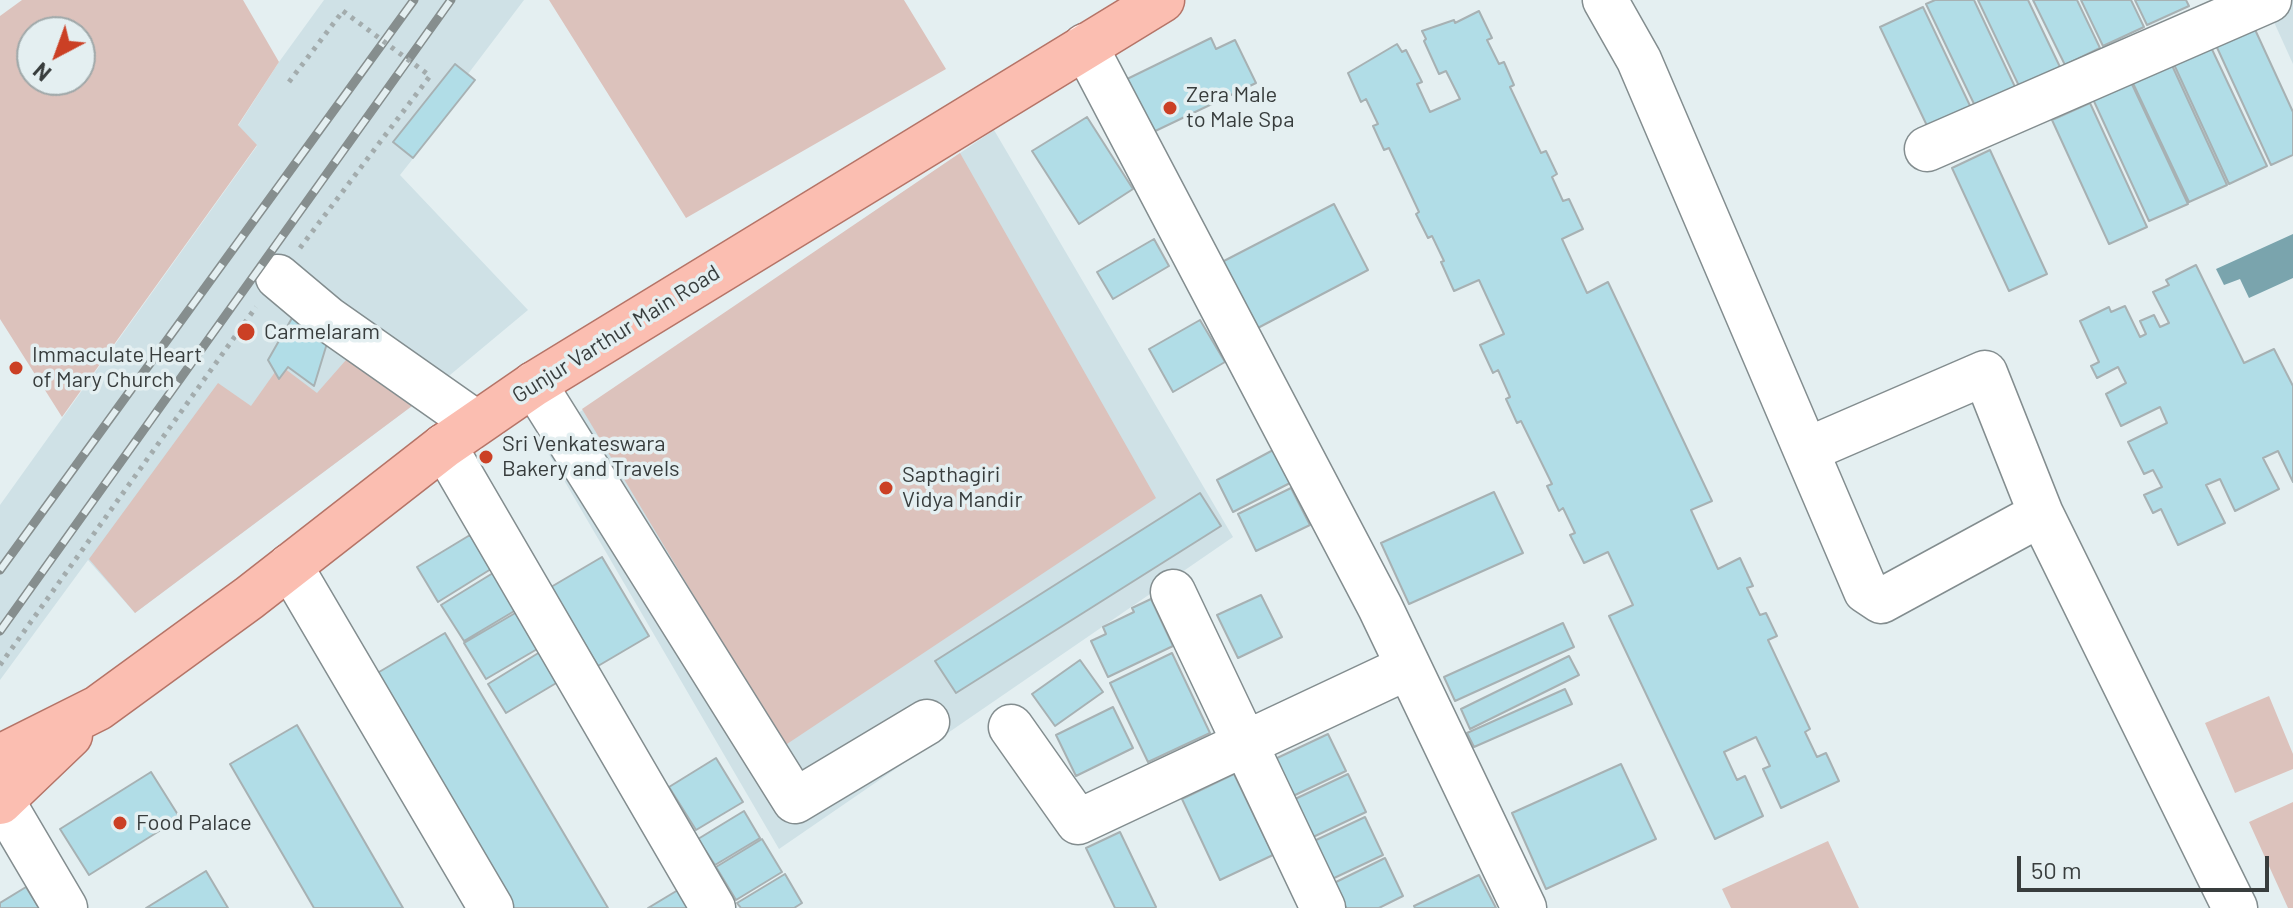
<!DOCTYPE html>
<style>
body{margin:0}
#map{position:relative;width:2293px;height:908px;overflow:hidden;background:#e4eff1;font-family:Barlow,sans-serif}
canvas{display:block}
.north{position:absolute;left:16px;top:16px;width:80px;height:80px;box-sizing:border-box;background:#e4eff1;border:2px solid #9fa8a9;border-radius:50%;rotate:221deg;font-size:22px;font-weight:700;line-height:32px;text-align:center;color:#383d3d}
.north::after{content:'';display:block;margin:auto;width:28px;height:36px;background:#cb4025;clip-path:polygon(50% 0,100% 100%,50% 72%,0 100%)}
.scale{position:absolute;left:2017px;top:856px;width:252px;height:36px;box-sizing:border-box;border:4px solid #383d3d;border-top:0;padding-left:10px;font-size:24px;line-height:28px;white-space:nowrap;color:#383d3d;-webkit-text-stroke:6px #e4eff1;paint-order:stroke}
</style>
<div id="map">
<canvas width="2293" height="908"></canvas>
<div class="north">N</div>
<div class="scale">50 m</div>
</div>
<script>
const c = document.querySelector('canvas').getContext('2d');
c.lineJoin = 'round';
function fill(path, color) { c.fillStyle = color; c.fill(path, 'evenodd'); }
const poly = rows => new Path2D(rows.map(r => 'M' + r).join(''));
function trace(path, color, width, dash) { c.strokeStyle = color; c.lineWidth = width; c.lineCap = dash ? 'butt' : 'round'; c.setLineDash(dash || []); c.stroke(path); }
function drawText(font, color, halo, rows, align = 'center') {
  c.font = font + ' Barlow,sans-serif'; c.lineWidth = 7; c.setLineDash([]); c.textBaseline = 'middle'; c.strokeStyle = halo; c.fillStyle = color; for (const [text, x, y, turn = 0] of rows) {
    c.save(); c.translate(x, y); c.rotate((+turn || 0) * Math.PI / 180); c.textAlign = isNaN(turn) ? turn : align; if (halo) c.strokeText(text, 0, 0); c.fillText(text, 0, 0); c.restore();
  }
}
const built = poly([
 [324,0,524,0,468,74,475,80,400,175,528,310,420,400,135,613,88,560,0,680,0,505,257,146,238,126,279,62],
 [2264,0,2293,0,2293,64],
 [994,130,1233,537,779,849,540,439]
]);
const green = poly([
 [22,0,243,0,279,62,238,125,257,145,62,417,0,319,0,16],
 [32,32,80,32,80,80,32,80],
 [549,0,904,0,946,69,686,218],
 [960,153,1156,498,784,746,582,409],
 [353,352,420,400,135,613,89,559,218,383,251,406,280,365,317,393],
 [2269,696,2293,754,2293,769,2235,793,2205,723],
 [2293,802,2293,908,2288,908,2249,822],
 [1828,841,1859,908,1731,908,1722,889]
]);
const water = poly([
 [2293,234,2293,278,2249,298,2240,279,2224,285,2216,269]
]);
const building = poly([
 [1935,0,1974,0,2016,89,1976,108,1926,4,1935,0],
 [1978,0,2028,0,2060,67,2019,86,1978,0],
 [2033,0,2077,0,2100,48,2065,65,2033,0],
 [2081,0,2131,0,2144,27,2103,46,2081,0],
 [2135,0,2186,0,2189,6,2147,25,2135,0],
 [1923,7,1973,112,1930,132,1880,27,1923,7],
 [1479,11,1492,38,1487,40,1499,64,1504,62,1514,85,1510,87,1541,153,1546,151,1557,174,1552,177,1563,201,1569,199,1583,229,1562,239,1587,293,1608,282,1712,501,1691,510,1718,569,1740,558,1753,586,1747,588,1760,615,1766,613,1777,636,1768,640,1810,729,1805,732,1817,757,1826,753,1839,781,1781,808,1763,769,1770,766,1756,737,1724,752,1737,780,1745,776,1763,816,1715,839,1609,616,1633,605,1608,552,1584,563,1570,535,1575,533,1563,508,1559,511,1547,486,1552,484,1521,421,1517,423,1506,399,1510,397,1498,370,1493,373,1480,345,1504,334,1479,280,1454,291,1441,262,1444,261,1432,236,1428,238,1416,214,1419,212,1389,148,1384,150,1373,126,1378,124,1366,99,1361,102,1348,73,1397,44,1402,52,1406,50,1422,82,1417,84,1430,112,1460,99,1446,71,1439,74,1424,41,1426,39,1422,31,1454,20,1455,23,1479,11],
 [2252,23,2293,112,2293,155,2271,165,2214,41,2252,23],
 [1211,38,1216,49,1235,40,1256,83,1149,134,1123,81,1211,38],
 [2209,43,2267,166,2229,184,2172,60,2209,43],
 [2170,61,2227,185,2189,202,2131,79,2170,61],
 [455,64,475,80,413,158,393,142,455,64],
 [2130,80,2188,204,2149,221,2092,97,2130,80],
 [2090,103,2147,227,2109,244,2052,120,2090,103],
 [1087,117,1133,189,1079,224,1032,151,1087,117],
 [1990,150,2047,274,2009,291,1952,168,1990,150],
 [1334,204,1368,270,1254,330,1220,263,1334,204],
 [1154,239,1169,266,1113,299,1097,272,1154,239],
 [2196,265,2244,363,2274,349,2293,386,2293,482,2278,451,2263,458,2279,489,2235,511,2220,479,2206,485,2225,523,2178,545,2161,509,2153,513,2144,495,2162,487,2153,470,2144,474,2128,442,2167,423,2160,407,2121,426,2106,394,2126,383,2118,367,2097,378,2091,366,2099,362,2080,321,2109,307,2111,312,2125,306,2140,337,2146,334,2140,321,2154,315,2160,327,2169,323,2153,292,2169,285,2166,280,2196,265],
 [292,318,332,327,314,386,288,367,279,379,268,360,292,318],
 [1200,320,1225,362,1173,392,1149,349,1200,320],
 [1275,449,1292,482,1233,512,1217,480,1275,449],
 [1291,488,1310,525,1256,551,1238,514,1291,488],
 [1494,492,1523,553,1409,604,1381,543,1494,492],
 [1200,493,1221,526,956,693,935,661,1200,493],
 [470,535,491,569,438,602,417,567,470,535],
 [602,557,649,636,598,666,551,587,602,557],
 [493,573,516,610,464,641,441,605,493,573],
 [1261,595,1282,637,1238,658,1217,615,1261,595],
 [1151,599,1173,646,1108,677,1091,641,1106,634,1103,627,1134,612,1132,608,1151,599],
 [517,612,539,648,486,679,464,643,517,612],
 [1563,623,1574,647,1455,701,1444,677,1563,623],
 [445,633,608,908,511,908,374,675,445,633],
 [540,652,558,682,506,713,488,684,540,652],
 [1172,653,1210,733,1148,762,1110,683,1172,653],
 [1569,656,1579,675,1470,729,1461,709,1569,656],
 [1080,660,1103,692,1055,726,1032,694,1080,660],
 [1565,689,1572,704,1474,747,1467,733,1565,689],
 [1113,707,1133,748,1076,776,1056,735,1113,707],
 [297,725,403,908,314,908,230,764,297,725],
 [1328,734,1346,771,1293,796,1275,759,1328,734],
 [716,758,743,802,696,830,669,787,716,758],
 [1621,764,1656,839,1546,889,1512,813,1621,764],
 [151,772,180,818,89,875,60,829,151,772],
 [1234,774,1273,855,1220,880,1182,799,1234,774],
 [1348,774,1366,812,1311,838,1293,800,1348,774],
 [744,811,760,838,715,865,698,839,744,811],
 [1365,817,1383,855,1332,879,1314,841,1365,817],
 [1120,832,1156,907,1155,908,1115,908,1086,848,1120,832],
 [762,839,782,872,736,900,716,867,762,839],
 [1385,858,1403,896,1379,908,1346,908,1334,883,1385,858],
 [206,871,228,908,146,908,206,871],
 [785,874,802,903,794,908,741,908,737,903,785,874],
 [1479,875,1496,908,1415,908,1414,906,1479,875],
 [26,887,39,908,0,908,0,903,26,887],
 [678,890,690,908,648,908,678,890]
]);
const path = poly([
 [289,82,343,11],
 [300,248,430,76],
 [0,665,256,307]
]);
const minor = poly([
 [1605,0,1639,60,1866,591,1881,601,2041,514],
 [1085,46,1380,607,1524,908],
 [1927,149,2269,0],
 [278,277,328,319,476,423],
 [534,384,795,801,927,722],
 [444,446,713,908],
 [1807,450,1985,373,2041,514,2235,908],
 [290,566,491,908],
 [1173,592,1323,908],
 [1011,727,1078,822,1408,667],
 [2,801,65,908]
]);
const major = poly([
 [0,757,98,708,249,598,444,446,534,384,1162,0],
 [0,802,70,735]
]);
const rail = poly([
 [0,570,414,0],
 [0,631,451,0]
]);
const pathBridge = poly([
 [343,11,430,76]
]);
const markers = [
 [1170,108,8,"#cb4025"],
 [246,332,10,"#cb4025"],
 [16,368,8,"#cb4025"],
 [486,457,8,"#cb4025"],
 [886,488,8,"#cb4025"],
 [120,823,8,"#cb4025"]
];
const poiNames = [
 ["Zera Male",1186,95],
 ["to Male Spa",1186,120],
 ["Carmelaram",264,332],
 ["Immaculate Heart",32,355],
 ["of Mary Church",32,380],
 ["Sri Venkateswara",502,444],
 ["Bakery and Travels",502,469],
 ["Sapthagiri",902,475],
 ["Vidya Mandir",902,500],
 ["Food Palace",136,823]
];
const streetNames = [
 ["Gunjur Varthur Main Road",616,334,-32]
];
fill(built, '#cfe1e6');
fill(green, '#dcc2bc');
fill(water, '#7aa4ad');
fill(building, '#b1dde7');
trace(building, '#a7b1b3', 2);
trace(minor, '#838d8f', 47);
trace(major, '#b57467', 47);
trace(path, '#a3acad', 5, [4, 6]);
trace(minor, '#fff', 44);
trace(major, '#fbbeb1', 44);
trace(rail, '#868e8e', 9);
trace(rail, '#e4eff1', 6, [18]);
trace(pathBridge, '#a3acad', 5, [4, 6]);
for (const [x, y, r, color] of markers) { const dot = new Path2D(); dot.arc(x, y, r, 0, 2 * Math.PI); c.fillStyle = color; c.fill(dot); trace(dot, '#e4eff1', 3); }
drawText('22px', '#383d3d', '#e4eff1', poiNames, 'left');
drawText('22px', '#383d3d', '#e4eff1', streetNames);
</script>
